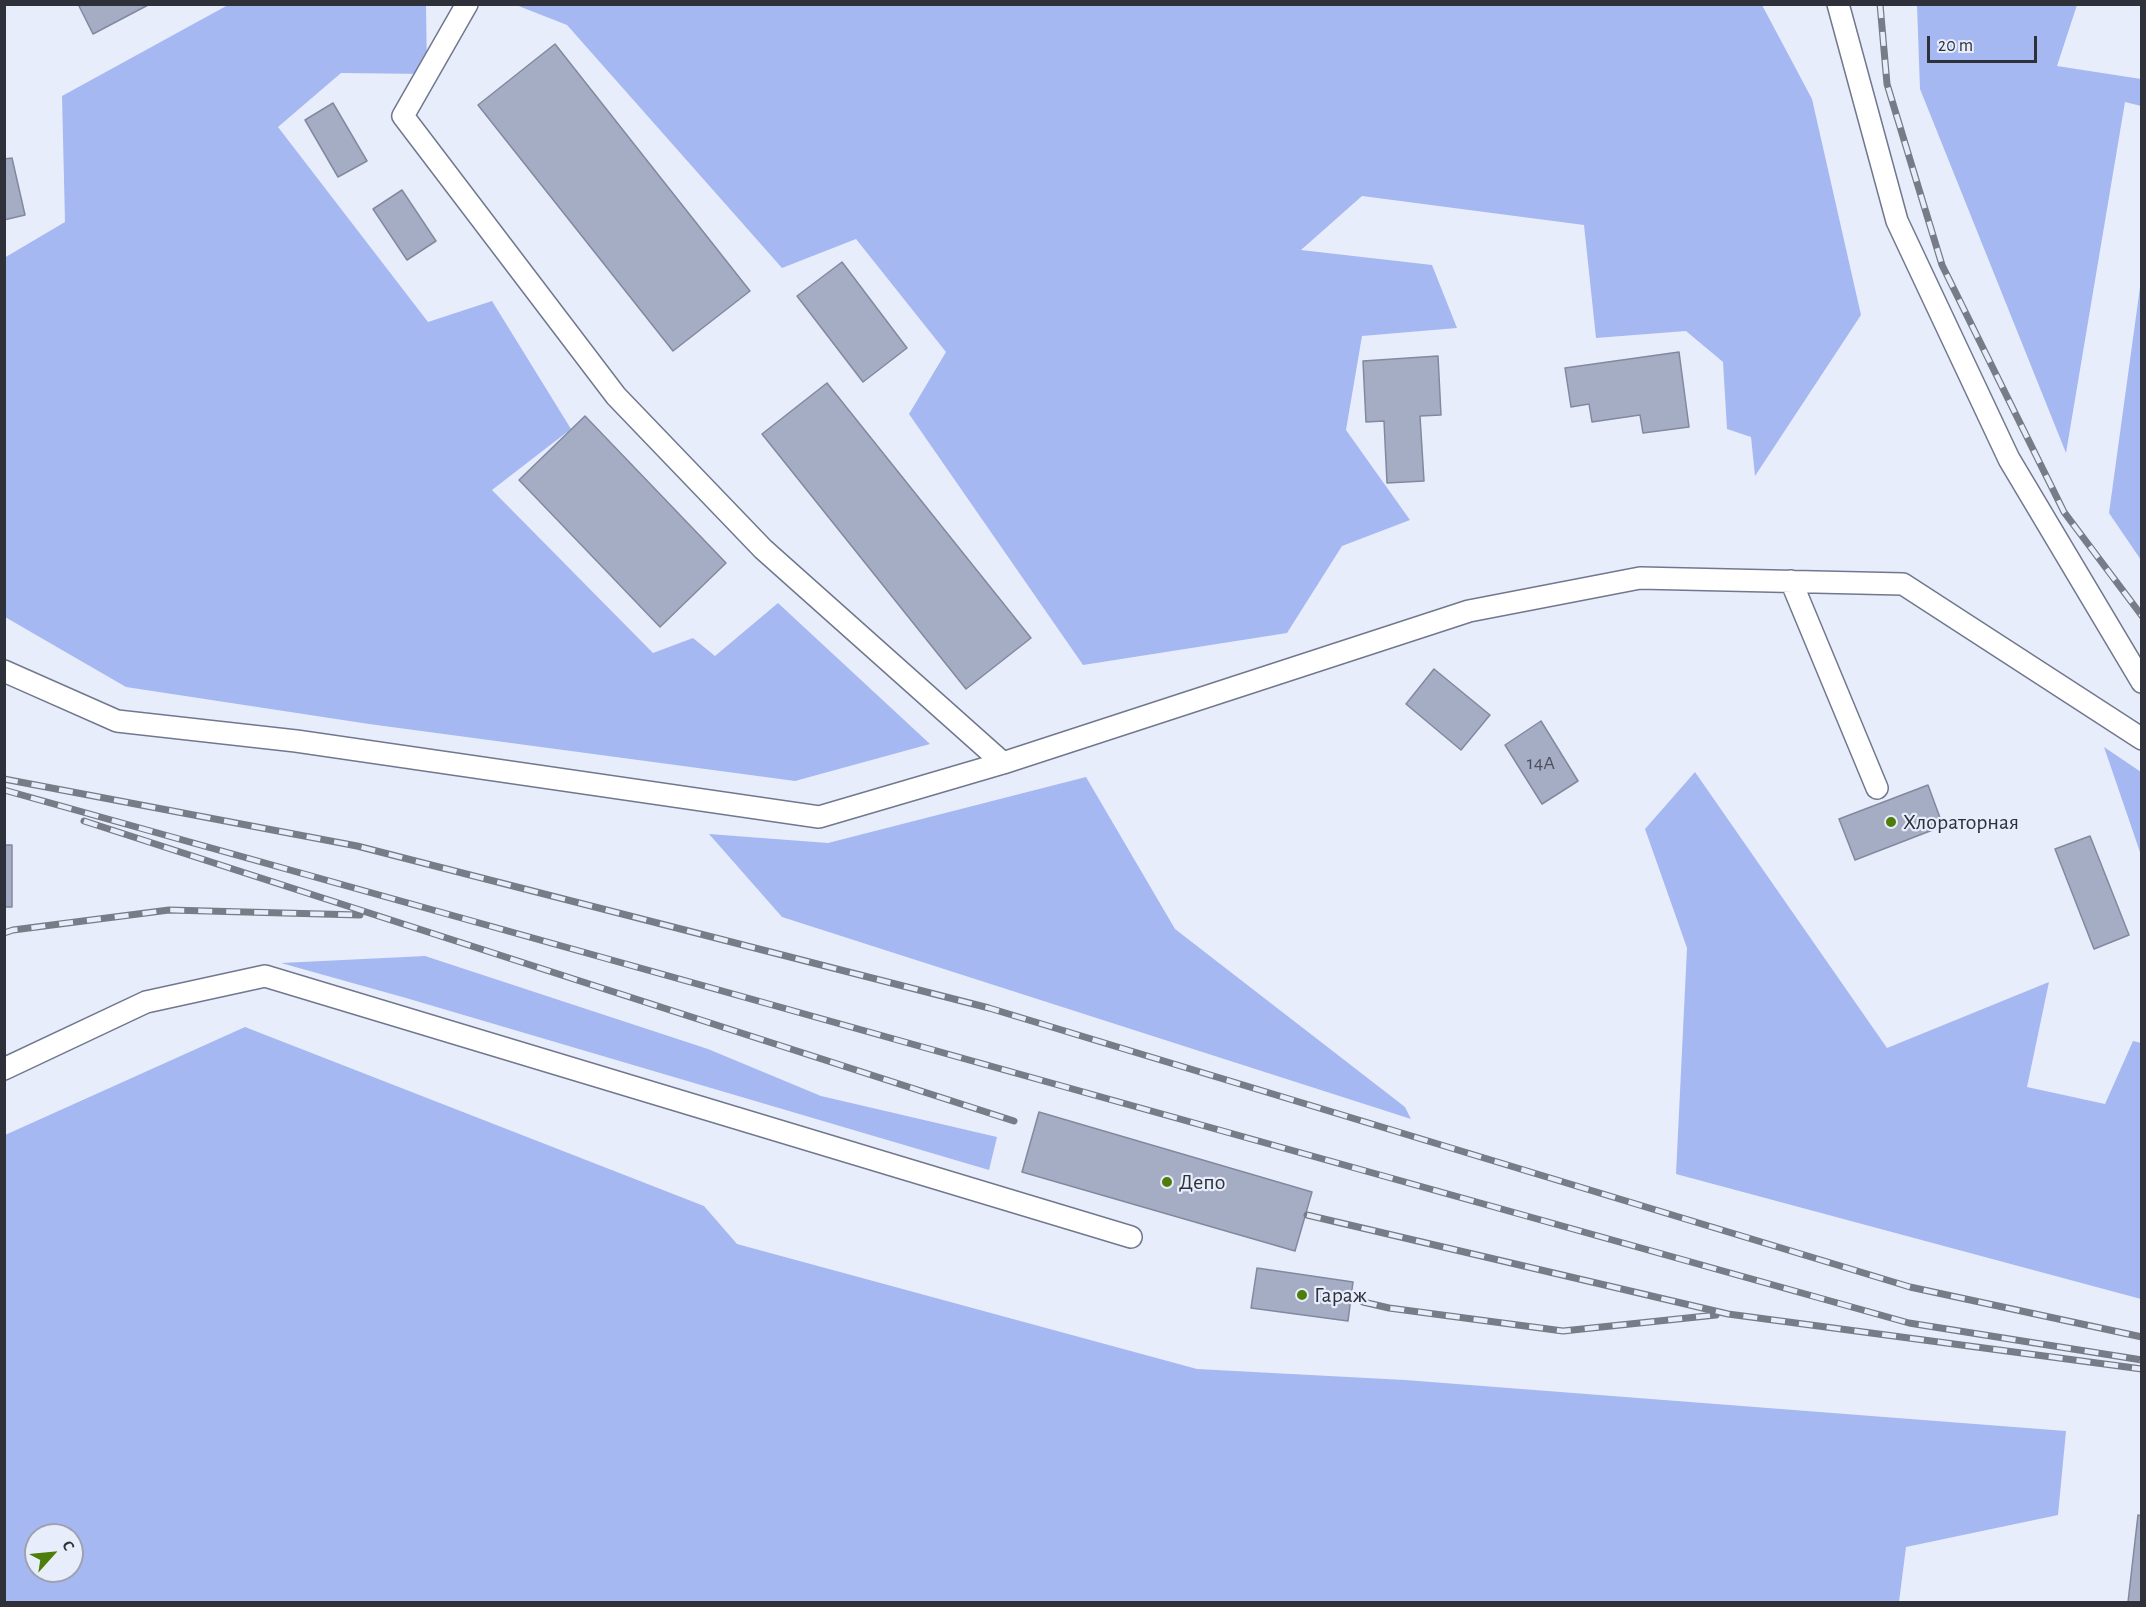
<!DOCTYPE html>
<meta charset="utf-8">
<style>
body{margin:0}
#map{position:relative;width:2146px;height:1607px;overflow:hidden;background:#e8edfc;font-family:"Alegreya Sans",sans-serif}
canvas{display:block}
.frame{position:absolute;inset:0;border:6px solid #2e313a;pointer-events:none}
.north{position:absolute;left:24px;top:1523px;width:60px;height:60px;box-sizing:border-box;background:#e8edfc;border:2px solid #9ea2ae;border-radius:50%;rotate:63deg;font-size:16px;font-weight:700;line-height:24px;text-align:center;color:#2e313a}
.north::after{content:'';display:block;margin:auto;width:21px;height:27px;background:#4e7e0a;clip-path:polygon(50% 0,100% 100%,50% 72%,0 100%)}
.scale{position:absolute;left:1927px;top:36px;width:110px;height:27px;box-sizing:border-box;border:3px solid #2e313a;border-top:0;padding-left:8px;font-size:18px;line-height:21px;white-space:nowrap;color:#2e313a;-webkit-text-stroke:4px #e8edfc;paint-order:stroke}
</style>
<div id="map">
<canvas width="2146" height="1607"></canvas>
<div class="frame"></div>
<div class="north">С</div>
<div class="scale">20 m</div>
</div>
<script>
const c = document.querySelector('canvas').getContext('2d');
c.lineJoin = 'round';
function fill(path, color) { c.fillStyle = color; c.fill(path, 'evenodd'); }
const poly = rows => new Path2D(rows.map(r => 'M' + r).join(''));
function trace(path, color, width, dash) { c.strokeStyle = color; c.lineWidth = width; c.lineCap = dash ? 'butt' : 'round'; c.setLineDash(dash || []); c.stroke(path); }
function drawText(font, color, halo, rows, align = 'center') {
  c.font = font + ' "Alegreya Sans",sans-serif'; c.lineWidth = 4.5; c.setLineDash([]); c.textBaseline = 'middle'; c.strokeStyle = halo; c.fillStyle = color; for (const [text, x, y, turn = 0] of rows) {
    c.save(); c.translate(x, y); c.rotate((+turn || 0) * Math.PI / 180); c.textAlign = isNaN(turn) ? turn : align; if (halo) c.strokeText(text, 0, 0); c.fillText(text, 0, 0); c.restore();
  }
}
const green = poly([
 [228,5,426,5,427,74,341,73,278,127,428,322,492,301,571,429,492,490,653,653,693,638,715,656,778,603,930,744,795,781,369,724,126,687,5,617,4,258,65,222,62,96],
 [516,5,1762,5,1812,99,1861,315,1755,476,1751,437,1727,429,1723,362,1686,331,1596,338,1584,225,1362,196,1301,250,1432,265,1457,328,1362,336,1346,430,1410,520,1342,546,1287,633,1083,665,909,414,946,352,856,239,782,268,567,25],
 [1917,5,2077,5,2057,66,2141,79,2141,106,2125,102,2066,453,1920,89],
 [2141,280,2142,560,2141,560,2109,513],
 [2104,747,2141,772,2141,855],
 [1695,772,1887,1048,2049,982,2027,1087,2105,1104,2133,1041,2141,1043,2141,1299,1676,1174,1687,948,1645,829],
 [1086,777,1175,929,1405,1107,1411,1119,782,917,709,834,828,843],
 [425,956,708,1049,821,1096,997,1137,989,1170,406,998,281,963],
 [245,1027,704,1206,737,1244,1197,1369,1405,1380,2066,1431,2058,1515,1906,1547,1899,1602,5,1602,5,1135],
 [36,1535,72,1535,72,1571,36,1571]
]);
const building = poly([
 [78,4,150,4,93,34,78,4],
 [555,44,750,291,673,351,478,105,555,44],
 [333,103,367,161,338,177,305,120,333,103],
 [12,158,25,215,4,220,4,159,12,158],
 [402,190,436,241,407,260,373,209,402,190],
 [842,262,907,348,863,382,797,296,842,262],
 [1679,352,1689,427,1643,433,1640,415,1592,422,1589,404,1571,407,1565,368,1679,352],
 [1438,356,1441,415,1420,416,1424,481,1387,483,1384,421,1366,422,1363,361,1438,356],
 [827,383,1031,638,966,689,762,434,827,383],
 [585,416,726,563,660,627,519,480,585,416],
 [1434,669,1490,715,1461,750,1406,704,1434,669],
 [1541,721,1578,781,1542,804,1505,745,1541,721],
 [1928,785,1943,826,1855,860,1839,819,1928,785],
 [2090,836,2129,935,2094,949,2055,849,2090,836],
 [4,845,12,845,12,907,4,907,4,845],
 [1039,1112,1312,1192,1295,1251,1022,1172,1039,1112],
 [1257,1268,1353,1282,1348,1321,1251,1308,1257,1268],
 [2138,1515,2142,1516,2142,1602,2128,1602,2138,1515]
]);
const lane = poly([
 [467,4,403,116,616,396,763,549,1003,763],
 [1838,4,1897,221,2009,459,2142,682],
 [1791,581,1877,788],
 [4,671,117,721,296,741,819,817,1003,763,1469,611,1640,578,1903,584,2142,739],
 [4,1069,146,1002,265,976,1131,1237]
]);
const rail = poly([
 [1880,4,1887,84,1942,265,2064,512,2142,616],
 [4,779,357,846,989,1008,1910,1287,2142,1337],
 [4,790,1909,1323,2142,1360],
 [84,821,1014,1121],
 [4,933,13,930,169,910,360,915],
 [1307,1215,1728,1314,2142,1369],
 [1363,1302,1389,1308,1563,1331,1716,1315]
]);
const markers = [
 [1891,822,6,"#4e7e0a"],
 [1167,1182,6,"#4e7e0a"],
 [1302,1295,6,"#4e7e0a"]
];
const numberNames = [
 ["14А",1541,763]
];
const poiNames = [
 ["Хлораторная",1903,822],
 ["Депо",1179,1182],
 ["Гараж",1314,1295]
];
fill(green, '#a6b8f2');
fill(building, '#a5adc4');
trace(building, '#82899f', 1.5);
trace(lane, '#71788e', 24);
trace(lane, '#fff', 21);
trace(rail, '#787c87', 7);
trace(rail, '#e8edfc', 4.5, [14]);
for (const [x, y, r, color] of markers) { const dot = new Path2D(); dot.arc(x, y, r, 0, 2 * Math.PI); c.fillStyle = color; c.fill(dot); trace(dot, '#e8edfc', 2); }
drawText('20px', '#4c505c', null, numberNames);
drawText('22px', '#2e313a', '#e8edfc', poiNames, 'left');
</script>
